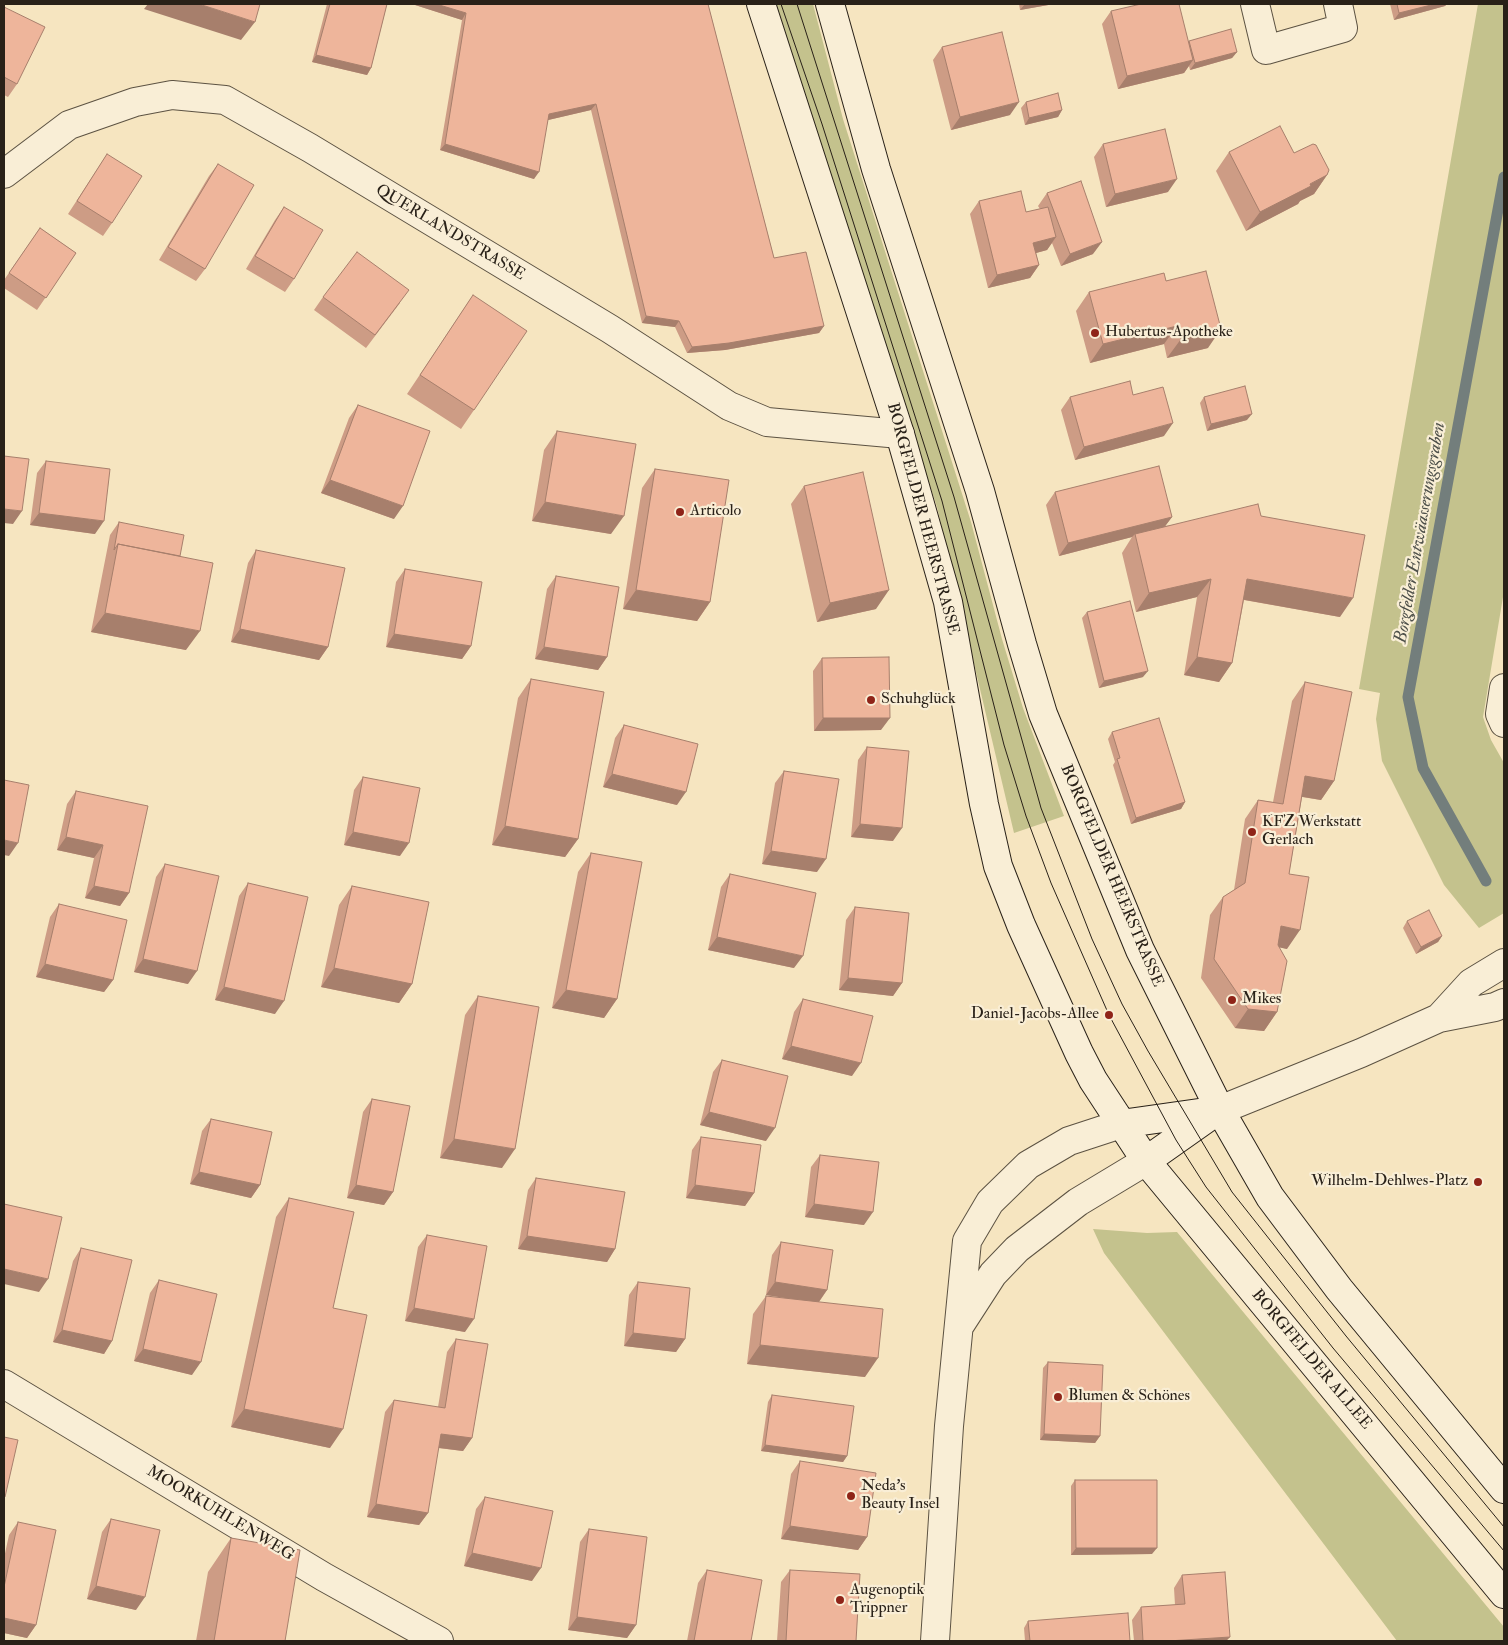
<!DOCTYPE html>
<meta charset="utf-8">
<style>
body{margin:0}
#map{position:relative;width:1508px;height:1645px;overflow:hidden;background:#f6e5c0;font-family:"IM FELL Double Pica",serif}
canvas{display:block}
.frame{position:absolute;inset:0;border:5px solid #292118;pointer-events:none}
</style>
<div id="map">
<canvas width="1508" height="1645"></canvas>
<div class="frame"></div>
</div>
<script>
const c = document.querySelector('canvas').getContext('2d');
c.lineJoin = 'round';
function fill(path, color) { c.fillStyle = color; c.fill(path, 'evenodd'); }
const poly = rows => new Path2D(rows.map(r => 'M' + r).join(''));
function trace(path, color, width, dash) { c.strokeStyle = color; c.lineWidth = width; c.lineCap = dash ? 'butt' : 'round'; c.setLineDash(dash || []); c.stroke(path); }
function drawText(font, color, halo, rows, align = 'center') {
  c.font = font + ' "IM FELL Double Pica",serif'; c.lineWidth = 4.5; c.setLineDash([]); c.textBaseline = 'middle'; c.strokeStyle = halo; c.fillStyle = color; for (const [text, x, y, turn = 0] of rows) {
    c.save(); c.translate(x, y); c.rotate((+turn || 0) * Math.PI / 180); c.textAlign = isNaN(turn) ? turn : align; if (halo) c.strokeText(text, 0, 0); c.fillText(text, 0, 0); c.restore();
  }
}
const green = poly([
 [772,4,813,4,843,119,971,522,1002,639,1023,708,1064,816,1014,833,937,507],
 [1478,4,1504,4,1504,591,1483,717,1491,740,1504,763,1504,913,1479,928,1444,885,1382,761,1376,719,1380,693,1359,689],
 [1093,1229,1147,1233,1177,1232,1504,1627,1504,1641,1397,1641,1104,1253]
]);
const stream = poly([
 [1486,881,1423,768,1408,697,1504,177]
]);
const street = poly([
 [1255,4,1266,50,1343,28,1338,4],
 [4,174,69,125,135,102,172,95,225,100,310,148,610,329,729,406,767,422,900,434],
 [1504,688,1500,714,1504,723],
 [1439,1018,1471,983,1504,963],
 [1220,1110,1361,1053,1439,1018,1495,1007,1504,1003],
 [960,1325,993,1274,1017,1249,1078,1202,1146,1161],
 [4,1384,324,1577,439,1641],
 [935,1641,949,1426,967,1241,990,1202,1028,1165,1069,1141,1121,1124]
]);
const secondary = poly([
 [761,4,900,434,948,602,984,804,998,866,1021,925,1079,1053,1093,1080,1146,1161,1504,1594],
 [830,4,876,169,980,491,1022,644,1043,714,1140,950,1220,1110,1270,1197,1339,1289,1504,1489],
 [1121,1124,1220,1110],
 [1146,1161,1214,1113]
]);
const tram = poly([
 [781,4,822,124,942,501,1004,745,1026,816,1051,883,1109,1015,1176,1140,1206,1187,1333,1348,1504,1551],
 [797,4,954,497,1041,808,1092,939,1122,1004,1148,1051,1232,1192,1346,1336,1504,1527]
]);
const wall = poly([
 [327,4,387,4,371,68,367,75,312,62],
 [412,4,708,4,774,258,824,326,819,333,725,350,687,353,675,327,642,323,591,110,548,120,534,179,440,150,462,20],
 [1019,4,1054,4,1020,10],
 [1390,4,1447,4,1445,6,1394,20],
 [4,7,17,84,8,97,4,95],
 [1111,11,1188,41,1237,52,1232,58,1190,70,1189,66,1184,73,1118,89,1102,24],
 [942,47,1010,115,951,130,933,60],
 [1026,102,1062,110,1058,117,1025,125,1021,108],
 [1103,144,1168,192,1106,207,1094,157],
 [1229,152,1294,153,1327,175,1314,194,1300,201,1298,204,1246,231,1216,171],
 [107,154,112,223,103,236,68,214],
 [218,164,205,269,196,281,159,260,209,176],
 [1047,193,1093,254,1061,266,1052,243,1047,250,1036,253,1039,265,1030,278,988,288,970,214,979,201,1026,212,1040,209,1038,206],
 [284,207,294,279,285,292,246,269,275,220],
 [40,228,76,253,37,310,4,288,4,280],
 [1166,281,1208,348,1167,358,1164,344,1090,363,1076,311,1089,292],
 [473,295,474,410,461,429,407,394],
 [323,297,400,303,366,348,314,310],
 [1070,397,1164,436,1075,460,1061,410],
 [1204,397,1247,420,1207,431,1200,403],
 [358,405,394,519,321,493,349,418],
 [557,431,611,534,532,521,544,450],
 [46,461,95,534,30,525,37,473],
 [655,469,710,602,697,621,623,609,642,488],
 [804,486,876,609,817,622,791,504],
 [1055,492,1172,517,1165,526,1261,516,1340,617,1244,600,1232,663,1219,682,1184,675,1197,597,1136,612,1122,553,1132,537,1059,556,1046,505],
 [119,522,180,556,186,650,91,632,110,535],
 [256,550,328,647,319,660,231,642,248,563],
 [405,569,471,646,462,659,386,647,396,582],
 [556,576,607,657,598,670,535,659,547,589],
 [1087,612,1143,677,1099,688,1082,618],
 [822,658,881,730,814,731,813,671],
 [531,679,578,839,565,857,492,845,518,698],
 [1305,682,1334,781,1321,800,1302,797,1289,874,1287,949,1279,947,1277,1012,1264,1031,1235,1028,1201,978,1210,915,1223,897,1234,890,1245,819,1258,800,1273,802,1292,701],
 [624,725,677,805,603,787,615,738],
 [1112,732,1185,802,1181,809,1131,824,1113,765,1115,762,1108,739],
 [867,747,893,841,851,837,858,760],
 [784,771,817,872,762,864,775,783],
 [363,777,400,856,344,845,354,790],
 [76,791,129,893,120,906,85,898,94,858,57,850,67,804],
 [591,853,617,999,604,1018,552,1008,578,872],
 [165,864,188,984,134,972,156,877],
 [730,874,794,968,708,950,721,887],
 [248,883,275,1014,215,1000,239,896],
 [352,886,412,984,399,1003,321,987,339,905],
 [59,904,113,980,104,992,36,977,50,917],
 [855,907,902,983,893,996,839,990,846,920],
 [1407,921,1442,936,1438,942,1416,954,1403,928],
 [478,996,502,1168,440,1158,465,1015],
 [803,999,852,1076,782,1059,794,1012],
 [722,1060,766,1141,700,1125,713,1072],
 [372,1099,393,1192,384,1205,347,1198,363,1112],
 [211,1119,260,1185,251,1198,190,1184,202,1131],
 [701,1137,754,1193,745,1206,686,1198,692,1150],
 [820,1155,864,1225,805,1217,811,1167],
 [536,1178,615,1249,607,1262,518,1249,528,1190],
 [289,1198,333,1308,330,1448,231,1427,276,1217],
 [427,1235,465,1332,405,1321,418,1247],
 [781,1242,827,1290,819,1302,865,1377,747,1364,753,1314,766,1296,785,1298,766,1295,772,1255],
 [81,1248,112,1341,104,1354,53,1342,73,1261],
 [159,1280,192,1375,134,1361,150,1293],
 [638,1282,685,1339,676,1352,624,1346,629,1295],
 [456,1339,472,1438,463,1451,438,1448,428,1513,419,1525,367,1517,385,1412,394,1400,438,1407,447,1352],
 [1048,1362,1100,1436,1095,1443,1040,1440,1043,1368],
 [772,1395,847,1456,843,1462,761,1451,768,1402],
 [800,1461,867,1537,858,1550,781,1539,791,1474],
 [1075,1480,1152,1554,1071,1555,1071,1486],
 [485,1497,532,1581,464,1566,476,1509],
 [111,1519,136,1610,87,1599,102,1532],
 [18,1522,36,1625,27,1638,4,1633,4,1558,9,1535],
 [589,1529,636,1625,627,1638,568,1630,580,1542],
 [231,1538,285,1641,196,1641,208,1572],
 [707,1570,751,1641,687,1641,698,1583],
 [790,1570,856,1641,777,1641,781,1582],
 [1182,1575,1230,1637,1226,1641,1134,1641,1132,1620,1141,1607,1175,1605,1174,1588],
 [1028,1621,1130,1641,1025,1641,1024,1628]
]);
const shadedWall = poly([
 [148,4,199,4,255,22,241,40,144,9],
 [412,4,436,4,466,13,462,20],
 [1025,4,1054,4,1020,10],
 [1435,4,1447,4,1445,6,1394,20,1399,13],
 [1237,52,1232,58,1190,70,1195,63],
 [316,55,371,68,367,75,312,62],
 [1193,60,1184,73,1118,89,1127,76],
 [1019,102,1010,115,951,130,960,117],
 [596,104,591,110,544,121,549,114],
 [1062,110,1058,117,1025,125,1029,118],
 [445,144,539,172,534,179,440,150],
 [1327,175,1314,194,1300,201,1298,204,1246,231,1260,212],
 [1177,179,1168,192,1106,207,1115,194],
 [1056,237,1047,250,1025,256,1033,243],
 [1102,242,1093,254,1061,266,1070,254],
 [1039,265,1030,278,988,288,997,275],
 [646,316,679,321,675,327,642,323],
 [824,326,819,333,725,350,687,353,692,347],
 [1177,326,1164,344,1090,363,1103,344],
 [1221,329,1208,348,1167,358,1181,339],
 [1252,414,1247,420,1207,431,1211,424],
 [1173,423,1164,436,1075,460,1084,447],
 [330,480,403,506,394,519,321,493],
 [545,502,624,516,611,534,532,521],
 [4,509,22,511,13,524,4,523],
 [39,513,104,521,95,534,30,525],
 [1172,517,1163,529,1135,534,1132,537,1059,556,1068,543],
 [1211,579,1197,597,1136,612,1149,593],
 [1247,579,1353,598,1340,617,1234,598],
 [636,590,710,602,697,621,623,609],
 [889,590,876,609,817,622,830,603],
 [105,613,200,631,186,650,91,632],
 [240,629,328,647,319,660,231,642],
 [394,634,471,646,462,659,386,647],
 [544,647,607,657,598,670,535,659],
 [1197,657,1232,663,1219,682,1184,675],
 [1148,671,1143,677,1099,688,1104,681],
 [823,718,890,718,881,730,814,731],
 [612,774,686,792,677,805,603,787],
 [1305,776,1334,781,1321,800,1292,795],
 [1185,802,1181,809,1131,824,1136,818],
 [860,824,902,828,893,841,851,837],
 [505,826,578,839,565,857,492,845],
 [353,832,409,843,400,856,344,845],
 [66,837,103,845,94,858,57,850],
 [4,840,18,843,9,856,4,855],
 [771,851,826,859,817,872,762,864],
 [94,886,129,893,120,906,85,898],
 [1281,926,1300,930,1287,949,1268,945],
 [1442,936,1438,942,1416,954,1421,947],
 [717,937,803,956,794,968,708,950],
 [143,959,197,971,188,984,134,972],
 [45,964,113,980,104,992,36,977],
 [334,968,412,984,399,1003,321,987],
 [848,978,902,983,893,996,839,990],
 [224,987,284,1001,275,1014,215,1000],
 [566,990,617,999,604,1018,552,1008],
 [1248,1009,1277,1012,1264,1031,1235,1028],
 [791,1046,861,1063,852,1076,782,1059],
 [709,1112,775,1128,766,1141,700,1125],
 [454,1139,515,1149,502,1168,440,1158],
 [199,1172,260,1185,251,1198,190,1184],
 [356,1185,393,1192,384,1205,347,1198],
 [695,1185,754,1193,745,1206,686,1198],
 [814,1204,873,1212,864,1225,805,1217],
 [527,1236,615,1249,607,1262,518,1249],
 [4,1269,48,1279,39,1292,4,1284],
 [775,1282,827,1290,818,1303,766,1295],
 [414,1308,474,1319,465,1332,405,1321],
 [62,1330,112,1341,104,1354,53,1342],
 [633,1333,685,1339,676,1352,624,1346],
 [760,1345,878,1358,865,1377,747,1364],
 [143,1349,201,1362,192,1375,134,1361],
 [244,1409,343,1429,330,1448,231,1427],
 [441,1434,472,1438,463,1451,432,1447],
 [1044,1434,1100,1436,1095,1443,1040,1440],
 [765,1445,847,1456,843,1462,761,1451],
 [376,1504,428,1513,419,1525,367,1517],
 [790,1526,867,1537,858,1550,781,1539],
 [1076,1548,1157,1548,1152,1554,1071,1555],
 [472,1553,541,1568,532,1581,464,1566],
 [96,1586,145,1597,136,1610,87,1599],
 [577,1617,636,1625,627,1638,568,1630],
 [4,1618,36,1625,27,1638,4,1633],
 [1230,1637,1226,1641,1168,1641]
]);
const building = poly([
 [199,4,260,4,255,22,199,4],
 [330,4,387,4,371,68,316,55,330,4],
 [436,4,708,4,774,258,806,252,824,326,729,343,692,347,679,321,646,316,596,104,549,114,539,172,445,144,466,13,436,4],
 [1141,4,1179,4,1193,60,1127,76,1111,11,1141,4],
 [1397,4,1435,4,1399,13,1397,4],
 [4,7,45,27,17,84,4,77,4,7],
 [1231,29,1237,52,1195,63,1189,41,1231,29],
 [1002,32,1019,102,960,117,942,47,1002,32],
 [1058,93,1062,110,1029,118,1026,102,1058,93],
 [1280,126,1294,153,1313,144,1316,145,1329,170,1327,175,1310,184,1311,186,1260,212,1229,152,1280,126],
 [1165,129,1177,179,1115,194,1103,144,1165,129],
 [107,154,142,176,112,223,77,201,107,154],
 [218,164,254,185,205,269,168,247,218,164],
 [1081,181,1102,242,1070,254,1047,193,1081,181],
 [1021,191,1026,212,1048,207,1056,237,1033,243,1039,265,997,275,979,201,1021,191],
 [284,207,323,230,294,279,255,256,284,207],
 [40,228,76,253,46,298,9,273,40,228],
 [357,252,409,290,375,335,323,297,357,252],
 [1206,271,1221,329,1181,339,1177,326,1103,344,1089,292,1164,273,1166,281,1206,271],
 [473,295,527,331,474,410,420,375,473,295],
 [1130,381,1133,395,1163,387,1173,423,1084,447,1070,397,1130,381],
 [1245,386,1252,414,1211,424,1204,397,1245,386],
 [358,405,430,431,403,506,330,480,358,405],
 [557,431,636,444,624,516,545,502,557,431],
 [4,456,29,459,22,511,4,509,4,456],
 [46,461,110,469,104,521,39,513,46,461],
 [1159,466,1172,517,1068,543,1055,492,1159,466],
 [655,469,729,480,710,602,636,590,655,469],
 [863,472,889,590,830,603,804,486,863,472],
 [1258,504,1261,516,1365,535,1353,598,1247,579,1232,663,1197,657,1211,579,1149,593,1135,534,1258,504],
 [119,522,184,535,180,556,118,544,114,550,119,522],
 [118,544,213,563,200,631,105,613,118,544],
 [256,550,345,568,328,647,240,629,256,550],
 [405,569,482,582,471,646,394,634,405,569],
 [556,576,619,587,607,657,544,647,556,576],
 [1130,601,1148,671,1104,681,1087,612,1130,601],
 [889,657,890,718,823,718,822,658,889,657],
 [531,679,604,692,578,839,505,826,531,679],
 [1305,682,1352,692,1334,781,1305,776,1289,874,1309,877,1300,930,1281,926,1278,945,1287,961,1277,1012,1248,1009,1214,959,1223,897,1245,883,1258,800,1283,804,1305,682],
 [1159,718,1185,802,1136,818,1117,759,1120,758,1112,732,1159,718],
 [624,725,698,744,686,792,612,774,624,725],
 [867,747,909,751,902,828,860,824,867,747],
 [784,771,839,779,826,859,771,851,784,771],
 [363,777,420,788,409,843,353,832,363,777],
 [4,780,29,785,18,843,4,840,4,780],
 [76,791,148,806,129,893,94,886,103,845,66,837,76,791],
 [591,853,642,862,617,999,566,990,591,853],
 [165,864,219,876,197,971,143,959,165,864],
 [730,874,816,893,803,956,717,937,730,874],
 [248,883,308,897,284,1001,224,987,248,883],
 [352,886,429,902,412,984,334,968,352,886],
 [59,904,127,920,113,980,45,964,59,904],
 [855,907,909,913,902,983,848,978,855,907],
 [1429,910,1442,936,1421,947,1407,921,1429,910],
 [478,996,539,1007,515,1149,454,1139,478,996],
 [803,999,873,1016,861,1063,791,1046,803,999],
 [722,1060,788,1076,775,1128,709,1112,722,1060],
 [372,1099,410,1106,393,1192,356,1185,372,1099],
 [211,1119,272,1132,260,1185,199,1172,211,1119],
 [701,1137,761,1145,754,1193,695,1185,701,1137],
 [820,1155,879,1162,873,1212,814,1204,820,1155],
 [536,1178,625,1192,615,1249,527,1236,536,1178],
 [289,1198,354,1212,333,1308,367,1315,343,1429,244,1409,289,1198],
 [4,1204,62,1217,48,1279,4,1269,4,1204],
 [427,1235,487,1246,474,1319,414,1308,427,1235],
 [781,1242,833,1250,827,1290,775,1282,781,1242],
 [81,1248,132,1260,112,1341,62,1330,81,1248],
 [159,1280,217,1294,201,1362,143,1349,159,1280],
 [638,1282,690,1288,685,1339,633,1333,638,1282],
 [766,1296,883,1309,878,1358,760,1345,766,1296],
 [456,1339,488,1344,472,1438,441,1434,428,1513,376,1504,394,1400,445,1408,456,1339],
 [1048,1362,1103,1365,1100,1436,1044,1434,1048,1362],
 [772,1395,854,1406,847,1456,765,1445,772,1395],
 [4,1437,18,1440,5,1497,4,1497,4,1437],
 [800,1461,876,1473,867,1537,790,1526,800,1461],
 [1075,1480,1157,1480,1157,1548,1076,1548,1075,1480],
 [485,1497,553,1511,541,1568,472,1553,485,1497],
 [111,1519,160,1530,145,1597,96,1586,111,1519],
 [18,1522,56,1530,36,1625,4,1618,4,1587,18,1522],
 [589,1529,647,1537,636,1625,577,1617,589,1529],
 [231,1538,300,1550,285,1641,214,1641,231,1538],
 [707,1570,762,1580,751,1641,694,1641,707,1570],
 [790,1570,860,1574,856,1641,786,1641,790,1570],
 [1225,1572,1230,1637,1168,1641,1143,1641,1141,1607,1185,1604,1182,1575,1225,1572],
 [1128,1613,1130,1641,1030,1641,1028,1621,1128,1613]
]);
const markers = [
 [1095,333,5,"#8f2418"],
 [680,512,5,"#8f2418"],
 [871,700,5,"#8f2418"],
 [1252,832,5,"#8f2418"],
 [1232,1000,5,"#8f2418"],
 [1109,1015,5,"#8f2418"],
 [1478,1182,5,"#8f2418"],
 [1058,1397,5,"#8f2418"],
 [851,1496,5,"#8f2418"],
 [840,1600,5,"#8f2418"]
];
const streetNames = [
 ["QUERLANDSTRASSE",450,233,31],
 ["BORGFELDER HEERSTRASSE",922,519,75],
 ["BORGFELDER HEERSTRASSE",1111,876,67],
 ["BORGFELDER ALLEE",1311,1360,50],
 ["MOORKUHLENWEG",220,1514,31]
];
const poiNames = [
 ["Hubertus-Apotheke",1105,333],
 ["Articolo",690,512],
 ["Schuhglück",881,700],
 ["KFZ Werkstatt",1262,823],
 ["Gerlach",1262,841],
 ["Mikes",1242,1000],
 ["Daniel-Jacobs-Allee",1099,1015,"right"],
 ["Wilhelm-Dehlwes-Platz",1468,1182,"right"],
 ["Blumen & Schönes",1068,1397],
 ["Neda's",861,1487],
 ["Beauty Insel",861,1505],
 ["Augenoptik",850,1591],
 ["Trippner",850,1609]
];
const waterNames = [
 ["Borgfelder Entwäasserungsgraben",1421,533,-80]
];
fill(green, '#c4c28d');
trace(stream, '#737e7c', 11);
trace(street, '#5c5242', 30);
trace(secondary, '#292118', 30);
trace(street, '#f9eed6', 28);
trace(secondary, '#f9eed6', 28);
trace(tram, '#292118', 1);
fill(wall, '#cd9c85');
fill(shadedWall, '#a77f6c');
fill(building, '#eeb59b');
trace(building, '#a77f6c', 1);
for (const [x, y, r, color] of markers) { const dot = new Path2D(); dot.arc(x, y, r, 0, 2 * Math.PI); c.fillStyle = color; c.fill(dot); trace(dot, '#f9eed6', 2); }
drawText('16px', '#292118', '#f9eed6', streetNames);
drawText('16px', '#292118', '#f9eed6', poiNames, 'left');
drawText('italic 18px', '#4e504a', '#f9eed6', waterNames);
</script>
